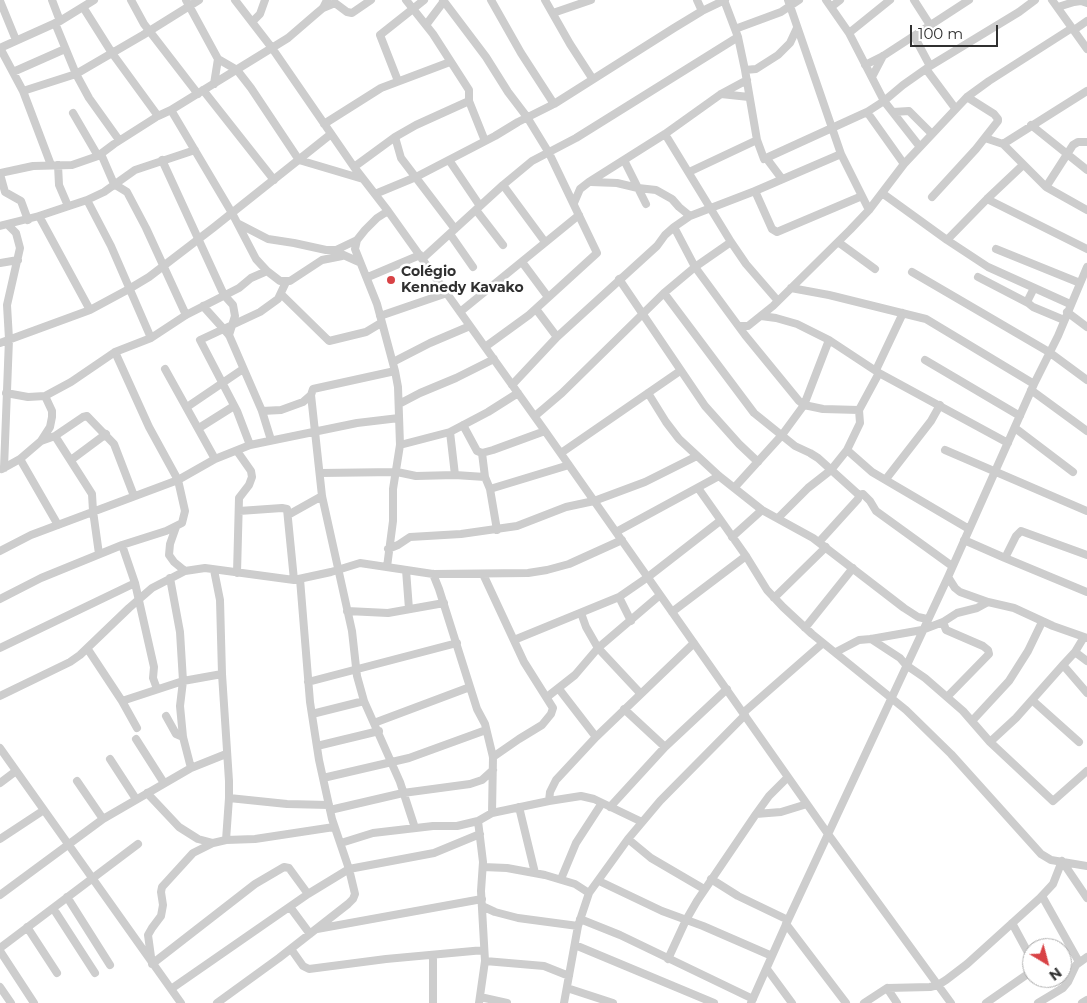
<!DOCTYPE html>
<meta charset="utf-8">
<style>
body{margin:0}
#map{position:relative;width:1087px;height:1003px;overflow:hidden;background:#fff;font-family:Montserrat,sans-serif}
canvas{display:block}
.north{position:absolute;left:1022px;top:938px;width:50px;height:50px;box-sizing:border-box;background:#fff;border:1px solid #acacac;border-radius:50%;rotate:143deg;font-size:14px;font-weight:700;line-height:20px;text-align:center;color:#303030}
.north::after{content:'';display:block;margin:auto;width:18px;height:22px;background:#d84245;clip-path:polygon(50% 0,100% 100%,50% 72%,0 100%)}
.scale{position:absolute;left:910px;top:25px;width:88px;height:22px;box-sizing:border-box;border:2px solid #303030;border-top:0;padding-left:6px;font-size:15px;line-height:18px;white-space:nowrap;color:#303030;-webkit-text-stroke:4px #fff;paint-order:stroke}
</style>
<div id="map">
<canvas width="1087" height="1003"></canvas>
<div class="north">N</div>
<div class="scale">100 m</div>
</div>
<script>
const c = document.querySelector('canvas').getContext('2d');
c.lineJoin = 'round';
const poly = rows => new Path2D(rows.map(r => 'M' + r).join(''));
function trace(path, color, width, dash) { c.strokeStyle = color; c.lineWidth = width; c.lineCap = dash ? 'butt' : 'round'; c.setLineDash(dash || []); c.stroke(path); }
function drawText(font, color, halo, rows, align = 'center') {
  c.font = font + ' Montserrat,sans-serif'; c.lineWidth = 5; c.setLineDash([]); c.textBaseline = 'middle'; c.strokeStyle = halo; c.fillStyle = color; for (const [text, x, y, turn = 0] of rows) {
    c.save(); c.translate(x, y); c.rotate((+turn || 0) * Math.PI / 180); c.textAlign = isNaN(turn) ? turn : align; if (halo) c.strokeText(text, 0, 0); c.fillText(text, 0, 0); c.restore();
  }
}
const minor = poly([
 [52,0,60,21],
 [131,0,144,24,198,94],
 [186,0,218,59,237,70,251,88,299,160,363,179],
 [235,0,272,48,354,167,388,211,545,431,828,834,951,1003],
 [406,0,433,34,469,90,469,101,485,141],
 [443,0,486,57,508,92,527,117,549,153,597,253,529,315,485,347],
 [491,0,521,53,554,104],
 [545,0,570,44,592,78],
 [697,0,702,11],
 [724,0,738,37,745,70,757,140,764,159,867,112,884,101,903,85,930,66,1019,12,1035,0],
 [788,0,841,154,869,210],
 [826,0,849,33,884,101,920,147],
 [914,0,930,25],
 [1052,0,1087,49],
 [0,1,16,40],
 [83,7,112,53,158,116],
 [831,7,840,0],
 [1058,7,1074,2,1081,1,1087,3],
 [323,8,335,3,347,12,352,13,371,0],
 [553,13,591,0],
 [252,22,260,14,265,0],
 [55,23,76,74,89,98,119,140],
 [426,25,444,1],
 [735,29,781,12,799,0],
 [1074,30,1087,21],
 [849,33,890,0],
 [914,36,930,66],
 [0,48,23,91,51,165],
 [0,48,60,21,94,0],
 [865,65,883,56,969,0],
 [926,69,955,108],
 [745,70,756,69,778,55,790,43,797,28],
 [13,72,65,49],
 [872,77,883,56],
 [398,81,380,35,424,0],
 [214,84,218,59],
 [203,90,274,180],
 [23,91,76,74,143,35,199,0],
 [721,94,749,97],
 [171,110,232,213,256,259,267,271,280,281,290,281,322,260,342,256],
 [867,112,904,164],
 [893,112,909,111,932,134],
 [73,113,98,156],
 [324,124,381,88,450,62],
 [1031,125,1087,170],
 [665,134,731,242,746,264,778,301],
 [395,137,401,158,455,229],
 [985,138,1003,144,1046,187,1087,210],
 [1003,144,1087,91],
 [101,154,114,184,127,192,146,228,186,315],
 [767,159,782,179],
 [162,160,224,295,233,305,235,316,229,335],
 [449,160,480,206],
 [624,160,646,204],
 [58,165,59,185,68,206],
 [354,167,395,137,416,125,469,101],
 [689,172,757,140],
 [0,173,33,166,72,165,98,156,114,144,158,116,171,110,288,38,317,13,323,8,327,0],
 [0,174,5,192,21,201,28,220],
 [591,182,617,183,638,188,656,190,672,199,679,207,690,216],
 [503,185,545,242],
 [1046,187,1073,145,1078,142,1087,142],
 [755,191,772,229,777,232,862,196],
 [882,193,947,240,988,267,1070,304],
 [375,194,416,177,495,136,518,122,554,104,674,28,702,11,725,0],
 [932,197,976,149,998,121,998,119,994,114,967,97],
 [987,199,1087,249],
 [87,200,111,246,151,338],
 [574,203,580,189,589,182,665,134,721,94,747,80],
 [476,210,503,245],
 [39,216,90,310],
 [239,224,268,239,294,243,326,250,336,250,357,240],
 [0,226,39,216,87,200,104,192,135,170,195,150],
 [674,227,695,267,745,335,799,401,804,405,823,409,859,410],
 [450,234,473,267],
 [947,240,987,199,1023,165],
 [838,242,875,269],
 [996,249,1080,283],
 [339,253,359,262],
 [422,259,503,185,532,161,576,138,738,37],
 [522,262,548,297],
 [0,263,18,260],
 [912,272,1049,352,1087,380],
 [368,277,420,255],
 [978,277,1028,303],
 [619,279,705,406,739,444,758,462],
 [791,288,829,295,926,319,1034,384],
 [1034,288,1027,302,1028,303,1033,307,1064,320],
 [664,293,754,413,795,446,810,453,818,458,859,495,858,499,819,542],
 [281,294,329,341,366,332,381,323],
 [203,306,229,335,262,411,271,440],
 [536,309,557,337],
 [460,312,579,215],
 [1067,312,1087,327],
 [380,316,447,293],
 [761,316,776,318,797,324,829,340,879,373,1008,443],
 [739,326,748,326,773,306,850,230,869,210,904,164,967,97,989,81,1072,28],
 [0,343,90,310,129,289,149,277,213,228,331,134],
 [925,360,1020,416],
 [393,362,430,343,470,326],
 [165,369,215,459],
 [876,370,903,313],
 [395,371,313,389,311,395,322,496,352,631,357,676,364,701,400,782,415,828],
 [512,385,557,337,657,246,665,235,674,227,690,216,755,191,841,154],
 [1031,390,1087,431],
 [6,393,28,397,45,396,71,382,115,352,151,338,186,315,239,288,251,278,267,271],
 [648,393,666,422,679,439,719,476,762,510,813,538,904,608,918,617,927,619],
 [399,404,420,393,456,378,494,359],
 [187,407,243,369],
 [262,411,281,410,303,402,311,395],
 [535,416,562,393,664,293,695,267,731,242],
 [463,425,477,451,482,453,493,450,545,431],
 [199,428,234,406],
 [1015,428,1073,472],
 [450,432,455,475],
 [55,436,92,494,93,511,99,554],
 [41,441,50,427,52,417,52,411,45,396],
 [250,445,237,411,200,340,260,312,278,299,286,282],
 [400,445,450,432,488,412,518,393],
 [847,450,872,472,969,529],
 [945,450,1087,511],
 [482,453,485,477],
 [561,453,680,371],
 [20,459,58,525],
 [71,460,106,434],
 [4,468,9,339,7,305,20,248,16,233,8,225],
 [2,469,20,459,41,441,55,436,83,417,87,416,114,444,134,496],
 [320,473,397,472,416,476,455,475,485,477,490,489,497,530],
 [886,479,931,421,940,405],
 [698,488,746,556,767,590,783,607,812,634,906,710,951,754,1041,854,1051,860,1087,866],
 [734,488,782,435,804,405,829,340],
 [490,489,569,465],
 [859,495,863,494,870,501,876,511,952,566],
 [239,511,282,508,287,509,294,580],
 [288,515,322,496],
 [778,518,808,488,831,470,847,450,860,423,859,410,879,373],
 [176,527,170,544,169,555,174,562,185,571],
 [616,532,719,476],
 [732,537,762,510],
 [964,540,1005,558,1016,536,1021,531,1087,555],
 [122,545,135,583,154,667,153,678,157,689],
 [388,549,398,545,410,537,461,534,517,526,566,507,594,501,645,482,697,456],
 [0,551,31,535,178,480,215,459,250,445,357,423,399,418],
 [1005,558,1087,592],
 [387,567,393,521,393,489,400,445,398,387,395,371,377,304,355,249,357,240,365,230,377,218,388,211],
 [214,570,220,600,222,674,229,781,229,798,226,840,213,843,193,853,162,887,161,892,163,905,161,916,152,928,148,935,152,964,255,884,284,867,289,868,308,894],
 [406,570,409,609],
 [237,573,239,498,249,485,252,477,251,471,237,451],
 [433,574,439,589,477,709,485,724,493,757,492,813],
 [483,574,524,662,553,708,551,714,542,725,519,739,493,757],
 [948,577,955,588,960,592,988,602],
 [170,578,180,632,183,681,180,706,183,737,191,768],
 [619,597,631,621],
 [774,598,826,547],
 [0,599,41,578,122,545,166,531,182,523,185,511,178,480,149,427,115,352],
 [347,611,388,613,444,603],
 [672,612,746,556],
 [581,613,586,627,598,648,640,693],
 [943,622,946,630,983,646,988,650,989,654,947,697],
 [805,628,853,568],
 [871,639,900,658,906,665,925,678,963,711,990,742,1053,801,1087,771],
 [514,640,619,597,648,577,720,521],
 [0,648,135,583],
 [87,648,122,701,183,681,222,674],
 [836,652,859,640,871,639,922,630,943,622,957,613,977,608,988,602,1014,608,1053,626,1087,638],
 [1075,652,1087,661],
 [1063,665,1087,693],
 [308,682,457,643],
 [559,689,596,737],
 [0,696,70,662,80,655,129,608,152,588,185,571,205,568,294,580,331,572,360,563,433,574,528,573,547,570,569,564,622,540],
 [547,697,575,675,598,648,660,595],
 [1032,700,1079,742],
 [122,701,137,728],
 [624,709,665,747],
 [743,713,823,643],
 [312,714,364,701],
 [166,716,176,734,183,737],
 [972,721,1009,681,1028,651,1042,622],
 [374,723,470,687],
 [136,739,164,783],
 [990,742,1016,718,1063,665,1075,652,1084,637],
 [317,746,379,731],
 [0,748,181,1003],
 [110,759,136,799],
 [323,778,409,758,486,730],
 [77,781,103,819],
 [0,783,16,771],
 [147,793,179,827,198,839,213,843],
 [229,798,287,804,329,805],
 [549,801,550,792,556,780,596,737,694,643],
 [519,807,535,873],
 [610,807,665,747,727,689],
 [330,810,403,793,470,784,482,780,493,770],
 [756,814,769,796,788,777],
 [0,839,44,810],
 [628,839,651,858,704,889],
 [226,840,255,839,334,827],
 [341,843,373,833,433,826,457,826,478,821],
 [1062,861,1087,898],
 [483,867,507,868,545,875,575,884,589,893],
 [561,879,576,843,602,803],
 [711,879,738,896,788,920],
 [599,881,662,911,703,926,772,956],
 [0,895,103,819,191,768,226,754],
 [1042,896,1079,962],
 [67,897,110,965],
 [482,906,495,912,518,918,578,926],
 [290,907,310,934],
 [53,908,95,973],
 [580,919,620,935,753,999],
 [1012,923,1032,960],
 [786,924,846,1003],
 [27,927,57,973],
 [317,929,482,899],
 [575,945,714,1003],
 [0,948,138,844],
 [291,949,303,966,309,969,386,959,484,950],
 [0,951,34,1003],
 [433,955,433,1003],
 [668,959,686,920,697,901,756,814,781,812,807,804],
 [485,961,544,966,569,976],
 [767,969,792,1003],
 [0,987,11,1003],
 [567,988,613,1003],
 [887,988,897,1003],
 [171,989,308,894,349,869,434,853,480,834],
 [480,997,507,1003],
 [217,1003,279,958,348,904,353,899,355,894,349,869,332,819,319,760,310,702,300,579],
 [479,1003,485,961,481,891,483,862,478,821,492,813,549,801,581,796,594,799,642,822],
 [564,1003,578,926,589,893,628,839,660,801,745,715],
 [751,1003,788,920,948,577,1034,384,1058,336,1087,267],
 [864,1003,887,988,930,987,938,985,946,980,967,964,1040,898,1053,884,1062,861],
 [986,1003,1032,971],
 [1038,1003,1063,988,1068,982,1076,965,1087,957],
 [1082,1003,1087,1000]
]);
const markers = [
 [391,280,5,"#d84245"]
];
const poiNames = [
 ["Colégio",401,272],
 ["Kennedy Kavako",401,288]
];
trace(minor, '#cdcdcd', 8);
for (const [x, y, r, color] of markers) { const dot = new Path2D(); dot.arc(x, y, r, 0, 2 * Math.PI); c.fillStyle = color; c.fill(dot); trace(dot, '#fff', 2); }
drawText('bold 14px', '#303030', '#fff', poiNames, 'left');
</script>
